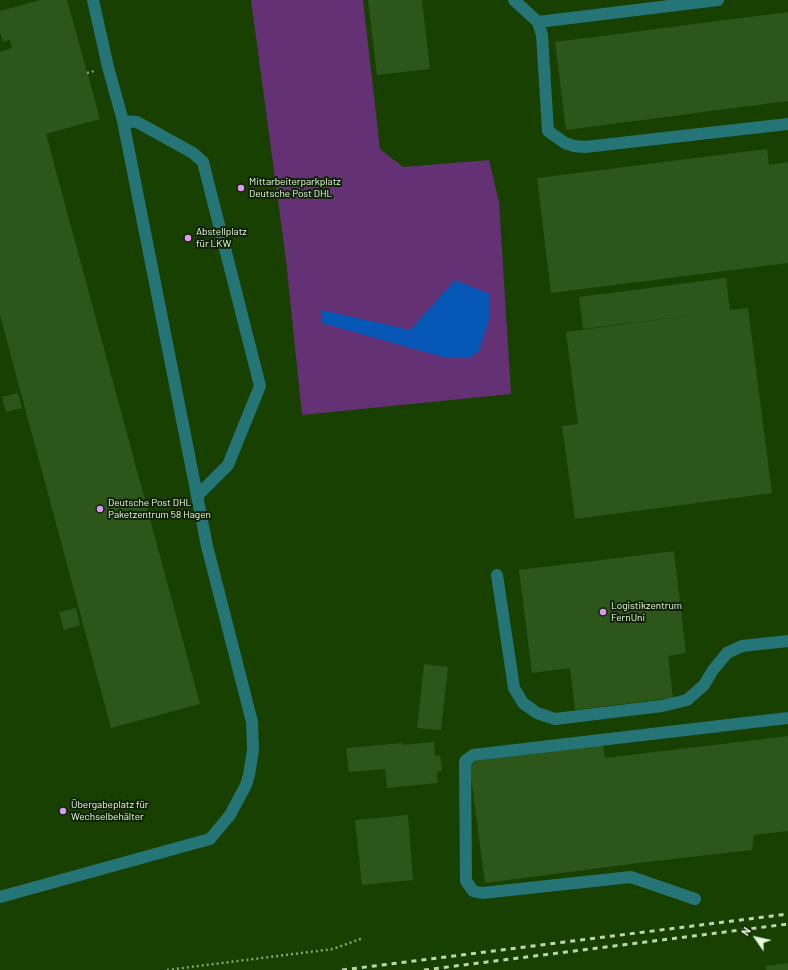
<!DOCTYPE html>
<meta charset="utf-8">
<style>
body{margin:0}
#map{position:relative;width:788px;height:970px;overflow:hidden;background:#184001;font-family:Barlow,sans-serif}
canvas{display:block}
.north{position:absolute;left:736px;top:918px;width:40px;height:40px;-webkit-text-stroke:3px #112209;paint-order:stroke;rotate:304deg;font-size:11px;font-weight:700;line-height:16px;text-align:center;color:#e6fddd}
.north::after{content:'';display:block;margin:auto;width:14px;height:18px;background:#e6fddd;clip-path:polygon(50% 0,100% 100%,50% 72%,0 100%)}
</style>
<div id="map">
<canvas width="788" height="970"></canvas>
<div class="north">N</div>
</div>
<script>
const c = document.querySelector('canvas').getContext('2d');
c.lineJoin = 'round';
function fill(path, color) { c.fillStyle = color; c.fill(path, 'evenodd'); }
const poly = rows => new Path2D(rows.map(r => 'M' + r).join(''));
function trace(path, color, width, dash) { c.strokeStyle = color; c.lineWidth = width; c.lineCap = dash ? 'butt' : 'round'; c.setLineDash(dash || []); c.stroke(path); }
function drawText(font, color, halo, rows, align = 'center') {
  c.font = font + ' Barlow,sans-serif'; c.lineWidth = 4; c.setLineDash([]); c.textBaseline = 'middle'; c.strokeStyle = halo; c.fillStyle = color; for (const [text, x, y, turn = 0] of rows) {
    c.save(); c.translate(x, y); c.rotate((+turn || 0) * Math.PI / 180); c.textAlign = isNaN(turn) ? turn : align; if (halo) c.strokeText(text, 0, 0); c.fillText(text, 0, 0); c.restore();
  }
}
const green = poly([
 [251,0,363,0,380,149,403,167,489,160,499,202,511,394,302,415,286,260]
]);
const water = poly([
 [455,280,490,294,489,319,479,351,469,358,446,358,322,323,322,310,410,330]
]);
const building = poly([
 [40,0,67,0,100,119,46,134,200,704,111,728,0,315,0,52,12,48,10,40,3,42,0,32,0,11],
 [368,0,422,0,430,69,377,75],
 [788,12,788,101,566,130,555,42],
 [767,149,769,165,788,162,788,263,551,293,537,178],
 [726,278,730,310,748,308,772,493,575,519,562,426,578,424,566,332,700,314,583,329,579,297],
 [18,393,22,408,6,412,2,397],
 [674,551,686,653,668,656,673,698,575,710,570,668,532,673,519,570],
 [76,608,80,625,64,630,59,612],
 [424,664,448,667,441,730,417,728],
 [788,736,788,831,754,835,752,850,638,863,485,883,469,762,603,744,605,758],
 [434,742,435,756,440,755,442,771,437,772,438,783,387,788,385,769,349,772,346,748,403,743,403,745],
 [408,815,413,880,362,885,355,820],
 [788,963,788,970,766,970,766,966]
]);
const path = poly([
 [87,73,94,71],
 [167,970,333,949,363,938]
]);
const minor = poly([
 [514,0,538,22,542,35,548,131,565,143,574,146,585,147,788,124],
 [538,22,718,0],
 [123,121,137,122,193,153,203,162,260,386,228,465,197,496],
 [497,575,514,688,523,703,537,713,555,719,662,706,687,700,704,685,713,670,727,653,742,646,788,641],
 [0,897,210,839,230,815,246,785,249,775,253,750,252,722,207,546,123,121,108,67,93,0],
 [695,899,631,877,482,893,473,891,466,881,465,761,473,755,788,718]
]);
const rail = poly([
 [342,970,788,914],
 [424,970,788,924]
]);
const markers = [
 [241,188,4,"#dd99f4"],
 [188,238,4,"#dd99f4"],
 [100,509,4,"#dd99f4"],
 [603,612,4,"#dd99f4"],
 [63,811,4,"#dd99f4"]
];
const poiNames = [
 ["Mittarbeiterparkplatz",249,182],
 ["Deutsche Post DHL",249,194],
 ["Abstellplatz",196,232],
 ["für LKW",196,244],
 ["Deutsche Post DHL",108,503],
 ["Paketzentrum 58 Hagen",108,515],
 ["Logistikzentrum",611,606],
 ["FernUni",611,618],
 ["Übergabeplatz für",71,805],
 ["Wechselbehälter",71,817]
];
fill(green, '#643274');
fill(water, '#0556b5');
fill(building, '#2d561b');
trace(path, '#83a374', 2.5, [2, 3]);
trace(minor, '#257476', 12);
trace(rail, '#bcd6b0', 3, [5, 5]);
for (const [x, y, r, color] of markers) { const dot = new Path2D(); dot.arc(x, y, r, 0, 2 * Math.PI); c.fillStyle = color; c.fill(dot); trace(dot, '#112209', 1.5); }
drawText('10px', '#e6fddd', '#112209', poiNames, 'left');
</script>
